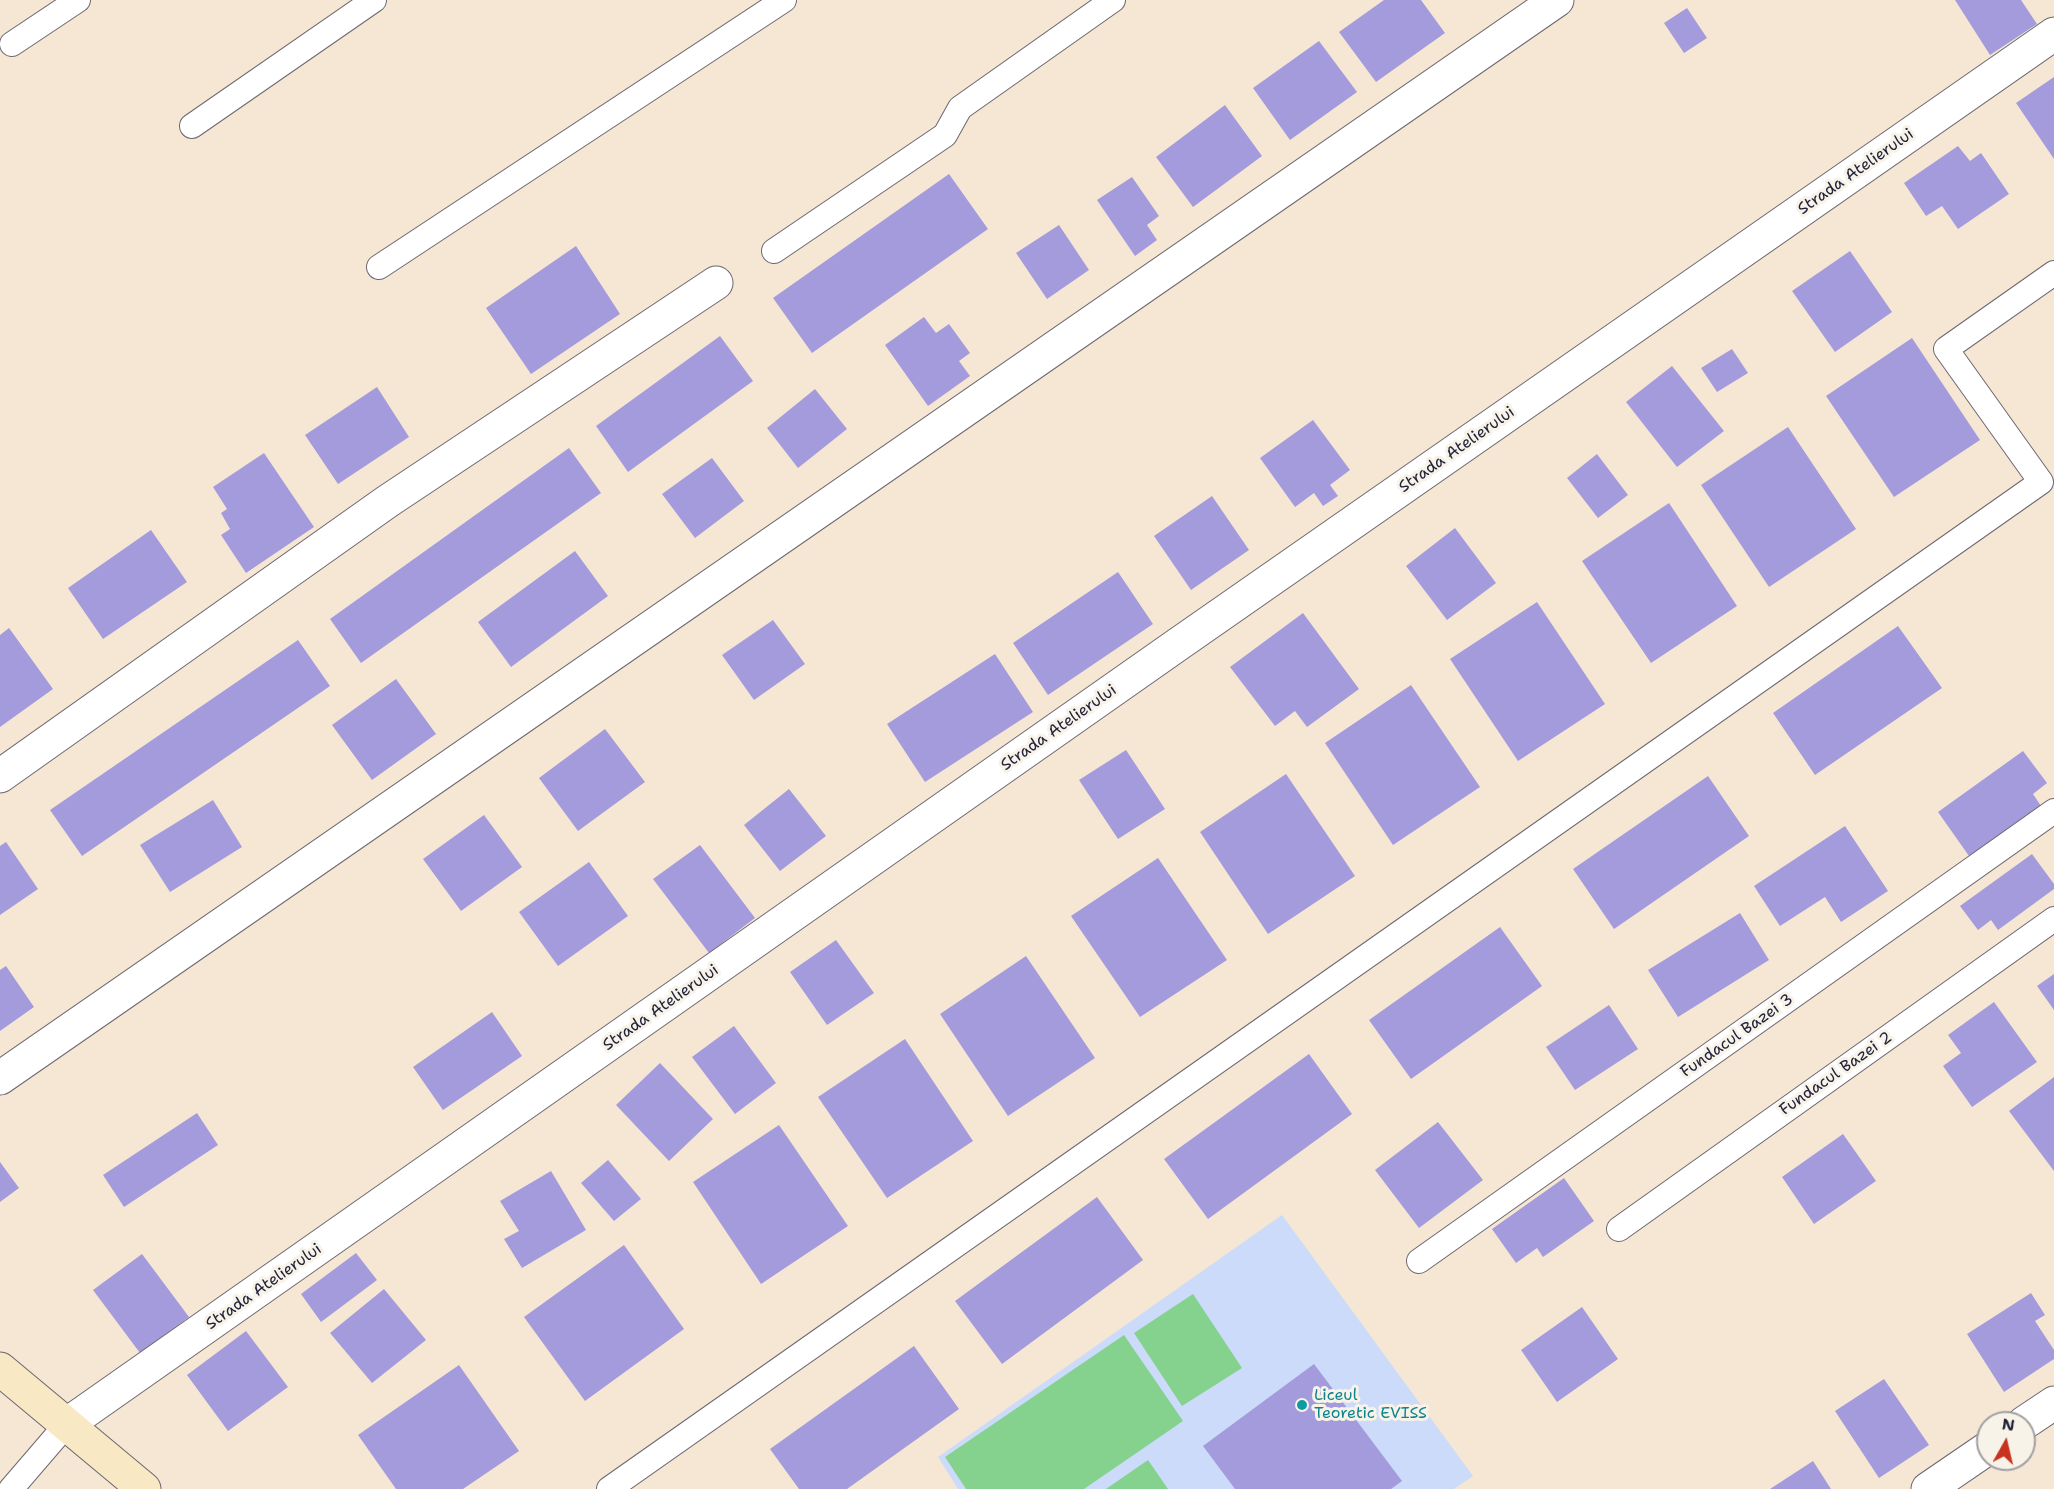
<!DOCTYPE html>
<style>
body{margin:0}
#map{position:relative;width:2054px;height:1489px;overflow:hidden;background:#f5e7d3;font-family:"Shantell Sans",sans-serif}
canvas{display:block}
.north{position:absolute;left:1976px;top:1411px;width:60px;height:60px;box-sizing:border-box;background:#f7f3e8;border:2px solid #a29fa3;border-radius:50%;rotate:8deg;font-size:16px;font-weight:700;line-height:24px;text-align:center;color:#22223b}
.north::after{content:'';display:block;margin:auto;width:21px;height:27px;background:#c8321e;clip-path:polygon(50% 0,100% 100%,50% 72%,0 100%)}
</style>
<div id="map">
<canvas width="2054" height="1489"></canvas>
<div class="north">N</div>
</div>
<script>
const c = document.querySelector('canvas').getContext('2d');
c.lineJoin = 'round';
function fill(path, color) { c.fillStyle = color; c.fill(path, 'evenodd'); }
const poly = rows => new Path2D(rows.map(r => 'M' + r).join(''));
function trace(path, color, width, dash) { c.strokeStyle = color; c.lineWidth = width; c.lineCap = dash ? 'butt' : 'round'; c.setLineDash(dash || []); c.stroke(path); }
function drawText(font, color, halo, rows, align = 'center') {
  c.font = font + ' "Shantell Sans",sans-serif'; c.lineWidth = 6; c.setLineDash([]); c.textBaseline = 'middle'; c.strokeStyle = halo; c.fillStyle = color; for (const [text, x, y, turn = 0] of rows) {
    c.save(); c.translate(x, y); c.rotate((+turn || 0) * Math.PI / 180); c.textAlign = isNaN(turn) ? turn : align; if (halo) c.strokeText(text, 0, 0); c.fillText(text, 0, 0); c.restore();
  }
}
const built = poly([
 [1282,1215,1473,1476,1454,1489,958,1489,938,1457]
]);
const green = poly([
 [1193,1294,1242,1368,1182,1406,1134,1333],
 [1124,1335,1183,1421,1084,1489,966,1489,945,1457],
 [1148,1460,1168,1489,1106,1489]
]);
const building = poly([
 [1384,0,1421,0,1445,33,1376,82,1339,32],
 [1955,0,2021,0,2037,24,1990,55],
 [1687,8,1707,38,1684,53,1664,23],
 [1319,41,1357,92,1290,140,1253,88],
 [2054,77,2054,159,2016,103],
 [1225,105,1262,156,1193,207,1156,157],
 [1958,146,1970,161,1981,153,2009,194,1958,229,1942,206,1926,216,1904,183],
 [949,174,988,229,812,353,773,298],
 [1132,177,1159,216,1147,225,1157,240,1135,256,1097,200],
 [1059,225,1089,270,1047,299,1016,253],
 [576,246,620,314,531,374,486,308],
 [1850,251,1892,312,1835,352,1792,291],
 [924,317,936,333,949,324,970,353,959,361,970,376,928,406,885,345],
 [720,336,753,381,628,472,596,426],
 [1912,338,1980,440,1894,497,1826,396],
 [1732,349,1748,373,1717,392,1701,368],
 [1672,366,1724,431,1677,467,1626,402],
 [377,387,409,437,338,484,305,435],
 [815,389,847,429,798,468,767,428],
 [1313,420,1350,470,1330,485,1338,496,1323,506,1314,493,1295,507,1260,458],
 [1788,427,1856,529,1769,587,1701,485],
 [569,448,601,493,361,663,330,619],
 [264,453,314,527,246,573,221,535,230,529,221,513,227,509,213,487],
 [1597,454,1628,495,1598,518,1567,478],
 [712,458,744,501,695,538,662,494],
 [1212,496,1249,550,1191,590,1154,536],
 [1669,503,1737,606,1651,663,1582,561],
 [1455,528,1496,583,1447,620,1406,566],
 [151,530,187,582,103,639,68,588],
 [575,551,608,596,511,667,478,622],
 [1118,572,1153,624,1048,695,1013,643],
 [1537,602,1605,704,1518,761,1450,659],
 [1303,613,1359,689,1307,727,1295,711,1275,726,1230,667],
 [773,620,805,664,754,700,722,655],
 [1898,626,1942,688,1815,775,1773,713],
 [9,628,53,689,0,727,0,635],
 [298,640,330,686,82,856,50,810],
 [995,654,1033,712,925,782,887,724],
 [396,679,436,734,372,780,332,725],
 [1411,685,1480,787,1393,845,1325,743],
 [605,729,645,782,578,831,539,778],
 [1126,750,1165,809,1118,839,1079,780],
 [2023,751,2047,783,2033,794,2041,806,1969,856,1938,812],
 [1286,774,1355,876,1268,934,1200,832],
 [1708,776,1749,836,1614,929,1573,869],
 [789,789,826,836,780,871,744,825],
 [213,800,242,847,170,892,140,845],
 [484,815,522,867,461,911,423,859],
 [1845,826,1888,891,1841,922,1825,897,1780,926,1754,886],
 [6,842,38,889,0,915,0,846],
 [700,845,755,918,709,953,653,879],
 [2032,854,2054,884,2054,889,1998,930,1991,920,1978,930,1960,906],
 [1158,858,1227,960,1140,1017,1071,916],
 [589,862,628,916,558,966,519,912],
 [1740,913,1769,960,1678,1017,1648,970],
 [1500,927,1542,986,1411,1079,1369,1020],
 [836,940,874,993,827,1025,790,972],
 [1026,956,1095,1058,1008,1116,940,1014],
 [6,966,34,1007,0,1031,0,970],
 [2054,974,2054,1010,2037,986],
 [1994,1002,2037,1062,1972,1107,1943,1066,1961,1053,1948,1035],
 [1609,1005,1638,1049,1575,1090,1546,1047],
 [492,1012,522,1056,443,1110,413,1067],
 [734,1026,776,1083,735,1114,692,1057],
 [905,1039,973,1141,887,1198,818,1097],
 [1309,1054,1352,1114,1208,1219,1164,1159],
 [660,1063,713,1119,669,1161,616,1105],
 [2054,1077,2054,1171,2009,1111],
 [197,1113,218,1145,124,1207,103,1175],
 [1438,1122,1483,1180,1419,1228,1375,1170],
 [779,1125,848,1226,761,1284,693,1182],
 [1843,1134,1876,1181,1814,1224,1782,1177],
 [608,1160,641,1199,614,1221,581,1183],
 [0,1162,19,1188,0,1202],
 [551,1171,586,1230,522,1268,504,1239,519,1231,500,1201],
 [1564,1178,1594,1221,1543,1257,1537,1248,1516,1263,1492,1229],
 [1097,1197,1143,1260,1002,1364,955,1301],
 [624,1245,684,1329,585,1401,524,1317],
 [356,1253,377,1280,321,1322,301,1294],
 [142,1254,189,1317,140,1353,93,1290],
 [384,1289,426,1340,372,1383,330,1333],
 [2031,1293,2045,1315,2035,1321,2054,1350,2054,1359,2004,1392,1967,1334],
 [1582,1307,1618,1359,1557,1402,1521,1350],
 [246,1331,288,1387,228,1431,187,1375],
 [914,1346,959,1409,847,1489,799,1489,770,1449],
 [1314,1364,1402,1481,1391,1489,1235,1489,1203,1446],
 [459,1365,519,1451,463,1489,396,1489,358,1435],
 [1884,1379,1929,1445,1879,1478,1835,1411],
 [1813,1461,1831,1489,1770,1489]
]);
const lane = poly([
 [12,44,78,0],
 [192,126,374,0],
 [774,251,945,135,960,108,1113,0],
 [379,267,784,0],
 [1619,1229,2054,919],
 [1419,1261,2054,811],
 [11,1489,66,1425],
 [609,1489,2041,482,1946,349,2054,273]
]);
const street = poly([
 [0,776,388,501,716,283],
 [0,1078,1557,0],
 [2024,1423,2054,1403],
 [66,1425,1177,645,2054,34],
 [1928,1489,1988,1448]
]);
const secondary = poly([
 [0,1369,144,1489]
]);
const markers = [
 [1302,1405,6,"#0f9aa8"]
];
const streetNames = [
 ["Strada Atelierului",1856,172,-35],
 ["Strada Atelierului",1457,450,-35],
 ["Strada Atelierului",1059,728,-35],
 ["Strada Atelierului",661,1008,-35],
 ["Fundacul Bazei 3",1737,1036,-35],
 ["Fundacul Bazei 2",1836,1074,-35],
 ["Strada Atelierului",264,1287,-35]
];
const cultureNames = [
 ["Liceul",1314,1396],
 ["Teoretic EVISS",1314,1414]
];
fill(built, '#cbdbf9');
fill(green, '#85d18e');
fill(building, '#a49bdc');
trace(lane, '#6c6770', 26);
trace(street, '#6c6770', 35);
trace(secondary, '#6c6770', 35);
trace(lane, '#fff', 24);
trace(street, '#fff', 33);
trace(secondary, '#f8e8c3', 33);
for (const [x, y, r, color] of markers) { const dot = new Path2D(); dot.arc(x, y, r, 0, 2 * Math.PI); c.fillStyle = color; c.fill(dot); trace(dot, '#f7f3e8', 2); }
drawText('16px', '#22223b', '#f7f3e8', streetNames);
drawText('16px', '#0d838f', '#f7f3e8', cultureNames, 'left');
</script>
